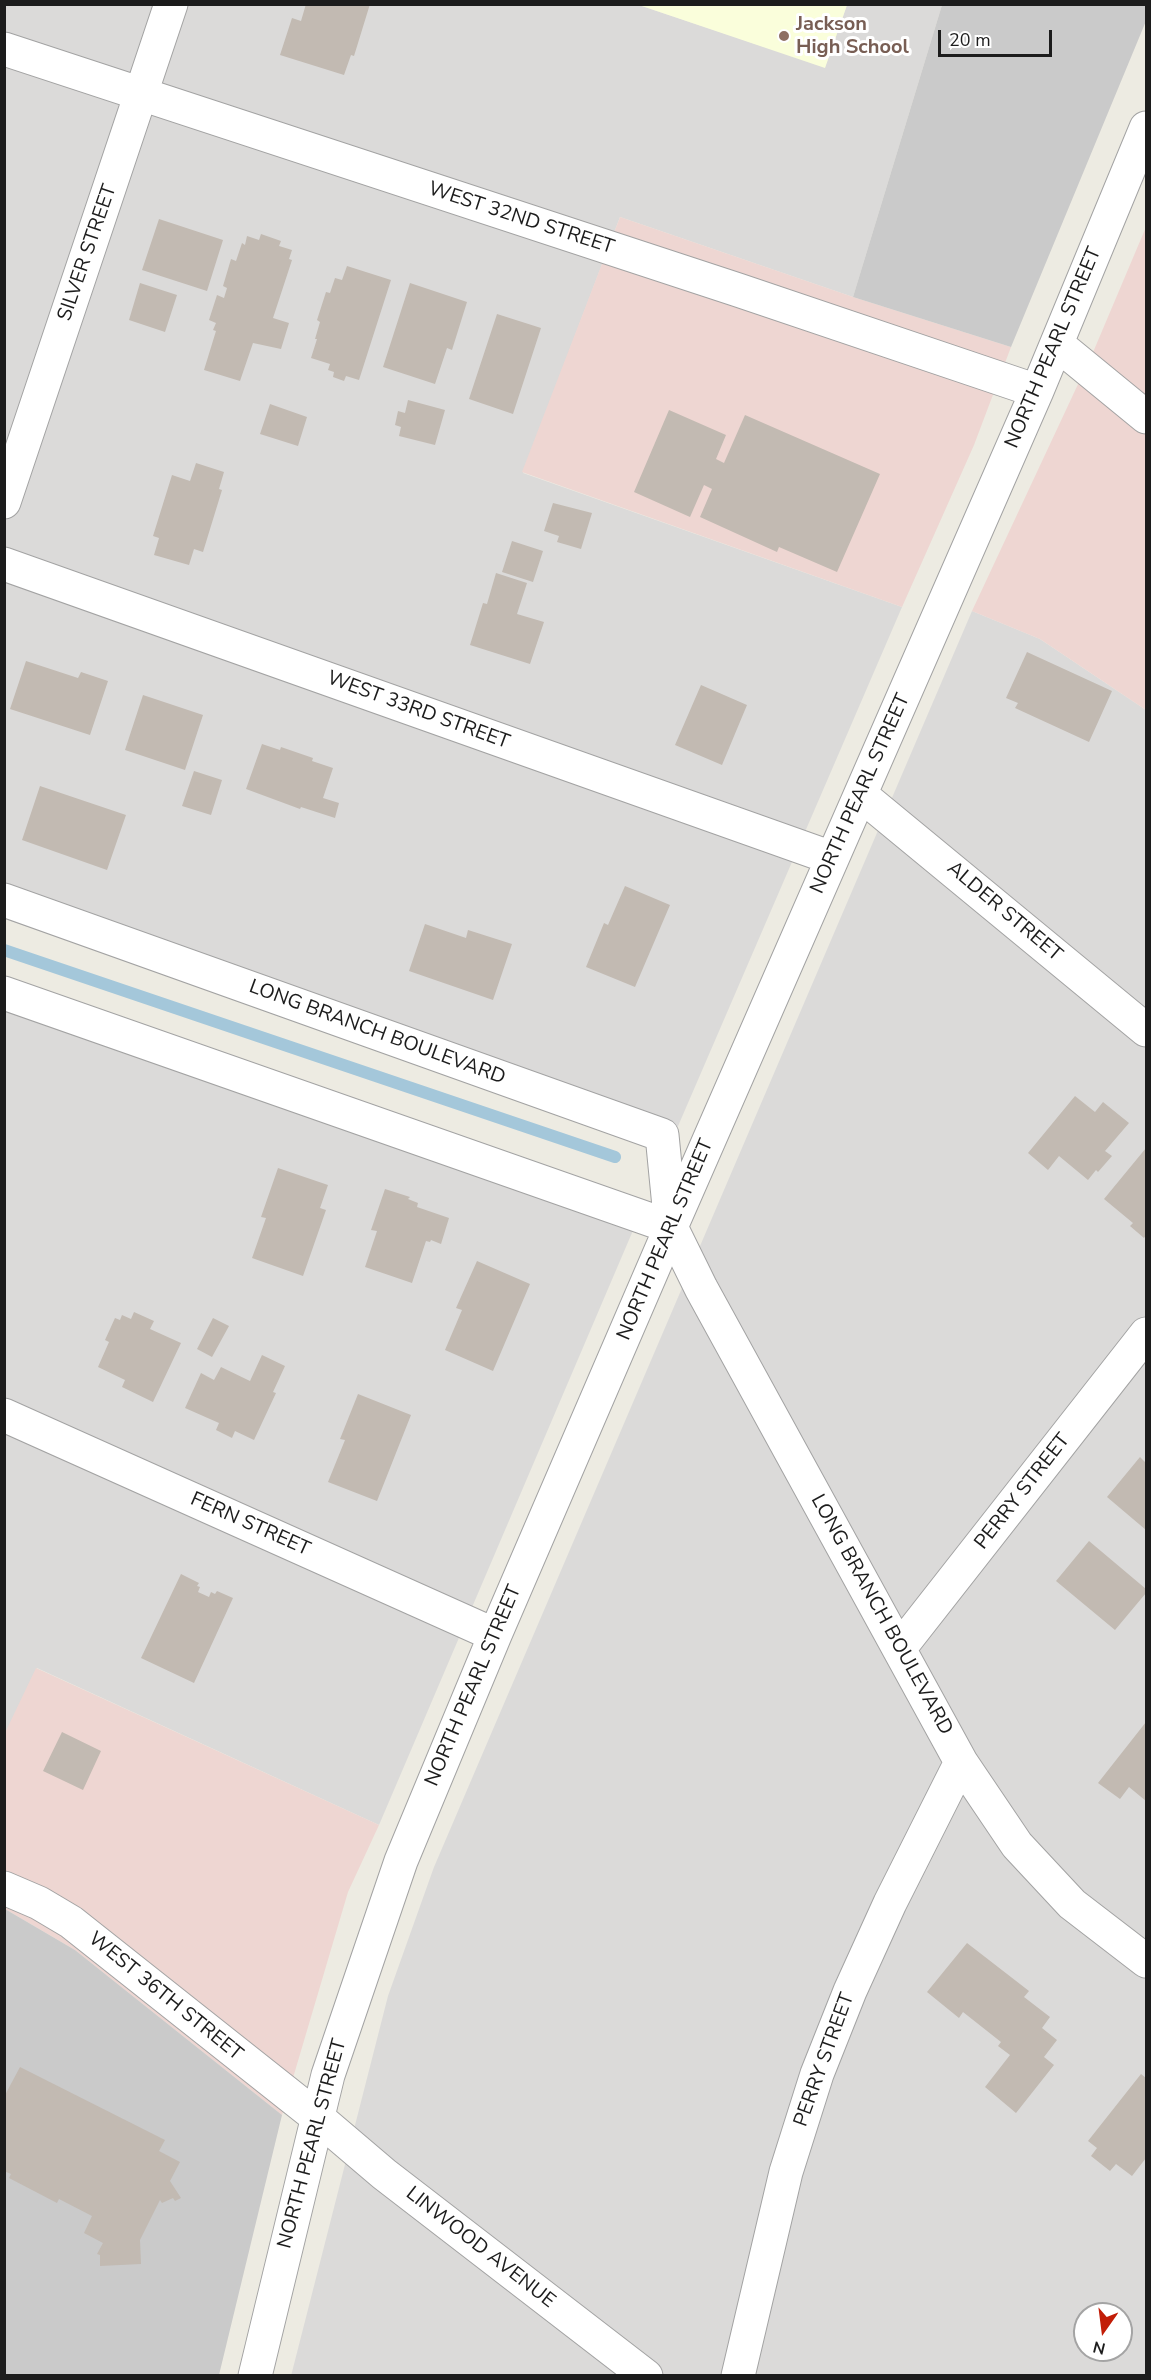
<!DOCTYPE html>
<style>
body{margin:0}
#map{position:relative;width:1151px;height:2380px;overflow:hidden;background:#edebe2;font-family:"Nunito Sans",sans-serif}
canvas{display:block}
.frame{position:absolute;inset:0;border:6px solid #1c1c1c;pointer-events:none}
.north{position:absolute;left:1073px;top:2302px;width:60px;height:60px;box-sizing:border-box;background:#fff;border:2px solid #a4a4a4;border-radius:50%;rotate:194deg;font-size:16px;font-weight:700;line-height:24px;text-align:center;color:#1c1c1c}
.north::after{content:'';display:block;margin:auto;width:21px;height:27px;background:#c21d07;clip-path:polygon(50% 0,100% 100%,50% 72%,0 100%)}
.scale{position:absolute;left:938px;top:30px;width:114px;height:27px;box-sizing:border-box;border:3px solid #1c1c1c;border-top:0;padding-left:8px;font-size:18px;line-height:21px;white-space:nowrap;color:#1c1c1c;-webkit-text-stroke:4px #fff;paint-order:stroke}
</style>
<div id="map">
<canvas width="1151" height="2380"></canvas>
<div class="frame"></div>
<div class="north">N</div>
<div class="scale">20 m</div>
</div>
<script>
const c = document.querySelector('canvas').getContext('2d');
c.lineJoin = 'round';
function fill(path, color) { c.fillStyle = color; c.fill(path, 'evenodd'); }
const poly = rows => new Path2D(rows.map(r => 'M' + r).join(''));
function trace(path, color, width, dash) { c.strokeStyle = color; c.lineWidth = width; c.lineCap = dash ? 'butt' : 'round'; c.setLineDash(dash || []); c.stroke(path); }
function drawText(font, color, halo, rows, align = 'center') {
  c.font = font + ' "Nunito Sans",sans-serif'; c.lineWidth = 6; c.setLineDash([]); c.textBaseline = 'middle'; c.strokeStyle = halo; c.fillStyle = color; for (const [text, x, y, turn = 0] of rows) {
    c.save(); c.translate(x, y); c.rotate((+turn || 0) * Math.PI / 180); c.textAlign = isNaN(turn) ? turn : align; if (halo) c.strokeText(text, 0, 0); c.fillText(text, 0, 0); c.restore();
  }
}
const residential = poly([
 [5,5,639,5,825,67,847,5,942,5,853,297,620,217,523,473,902,607,669,1147,5,919],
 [972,611,1040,639,1146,710,1146,2375,291,2376,388,1996,434,1867],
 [1085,2314,1121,2314,1121,2350,1085,2350],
 [5,983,646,1200,379,1825,37,1668,5,1735]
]);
const commercial = poly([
 [620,217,853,297,1011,347,974,445,902,607,522,472],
 [1146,227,1146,710,1040,639,972,611,1094,350],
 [36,1668,379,1825,348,1892,282,2115,75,1950,5,1909,4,1735]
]);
const education = poly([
 [639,5,847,5,825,68]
]);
const religious = poly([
 [942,5,1146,5,1146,21,1011,347,853,297],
 [5,1909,75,1950,282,2115,219,2375,5,2376]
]);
const stream = poly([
 [4,950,615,1157]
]);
const building = poly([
 [306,4,370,4,354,56,351,55,344,75,280,55,292,18,301,21],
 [159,219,223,240,207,291,142,270],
 [261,234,281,241,279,246,292,250,289,259,292,260,273,318,289,323,281,349,253,343,240,381,204,370,216,331,213,330,216,323,209,320,217,295,224,298,227,288,223,286,231,259,236,261,242,243,245,245,247,236,259,240],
 [347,266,391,280,359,380,346,376,344,381,333,377,334,372,328,370,330,364,311,358,317,339,315,339,320,322,317,320,326,292,330,293,335,278,342,280],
 [140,283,177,295,165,332,129,320],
 [410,283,467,302,452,350,447,348,435,384,383,367],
 [497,314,541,328,513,414,469,399],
 [408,400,445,410,435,445,399,436,401,427,395,425,398,411,405,413],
 [270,404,307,417,298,446,260,434],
 [669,410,726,435,716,459,724,463,745,415,880,474,837,572,779,547,777,552,700,517,712,489,704,485,690,517,634,492],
 [196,463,224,472,219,489,222,490,203,552,194,549,189,565,154,555,159,538,153,536,172,475,190,481],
 [553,503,592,513,581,549,557,542,559,536,544,531],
 [512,541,543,551,533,582,502,572],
 [496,573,527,583,517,614,544,622,530,664,470,645,483,603,487,604],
 [1027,652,1112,691,1089,742,1015,708,1018,703,1006,698],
 [26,661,78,678,81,672,108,681,90,735,10,709],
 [701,685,747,705,722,765,675,745],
 [143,695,203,715,185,770,125,750],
 [262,744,280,750,281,747,313,758,312,761,333,768,323,798,339,803,335,818,301,807,300,809,246,789],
 [194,771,222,780,211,815,182,806],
 [40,786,126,815,107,870,22,840],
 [625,886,670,905,635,987,586,967,604,923,608,925],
 [425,924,466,938,468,930,512,944,493,1000,409,971],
 [1075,1096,1095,1112,1103,1102,1129,1123,1105,1151,1112,1156,1098,1172,1096,1170,1088,1180,1059,1156,1048,1170,1028,1153],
 [1146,1148,1146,1235,1144,1238,1130,1226,1133,1223,1104,1199],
 [278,1168,328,1185,320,1208,326,1210,303,1276,252,1258,266,1218,261,1217],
 [385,1189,410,1197,408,1199,418,1203,417,1207,449,1218,441,1244,431,1240,430,1242,426,1241,412,1283,365,1267,377,1231,371,1230],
 [477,1261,530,1284,493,1371,445,1350,462,1310,456,1308],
 [134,1312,154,1321,150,1329,181,1343,153,1402,122,1387,125,1380,98,1367,109,1342,105,1340,115,1318,120,1320,122,1315,131,1319],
 [213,1318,229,1326,212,1357,197,1349],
 [262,1355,285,1366,273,1392,276,1393,254,1440,235,1431,232,1438,216,1430,219,1423,185,1408,201,1373,214,1380,221,1367,250,1381],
 [358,1394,411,1415,377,1501,328,1482,345,1440,340,1439],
 [1140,1457,1146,1463,1146,1530,1107,1497],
 [1089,1541,1146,1589,1146,1593,1115,1630,1056,1581],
 [181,1574,199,1583,197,1586,200,1587,198,1592,209,1597,211,1592,215,1594,217,1591,233,1598,194,1683,141,1658],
 [1146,1722,1146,1801,1129,1787,1120,1799,1098,1783],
 [62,1732,101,1751,83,1790,43,1771],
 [967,1943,1029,1991,1024,1997,1050,2017,1042,2028,1057,2040,1044,2057,1054,2065,1016,2113,985,2087,1010,2055,998,2046,1001,2042,963,2012,959,2018,927,1992],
 [20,2067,165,2140,159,2151,180,2162,170,2181,181,2198,175,2201,173,2198,162,2203,160,2200,140,2240,141,2264,100,2266,100,2255,97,2254,103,2243,84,2233,92,2216,59,2199,57,2203,9,2178,11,2174,4,2171,4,2097],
 [1141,2074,1146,2078,1146,2158,1132,2176,1116,2164,1110,2171,1091,2156,1097,2148,1088,2141]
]);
const minor = poly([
 [4,49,738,290,1037,391],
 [1057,344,1146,417],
 [4,502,171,4],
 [4,564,832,858],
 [861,795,1146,1030],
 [4,900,662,1135,671,1227,701,1288,961,1762,1017,1845,1072,1904,1146,1961],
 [4,993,671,1227],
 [4,1415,495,1635],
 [899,1649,1146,1334],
 [4,1888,39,1903,71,1922,317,2117,384,2174,646,2376],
 [255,2376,328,2075,401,1861,495,1635,671,1227,1037,391,1146,128],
 [738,2376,786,2172,817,2074,850,1991,890,1903,961,1762]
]);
const markers = [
 [784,36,6,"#8d6e63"]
];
const educationNames = [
 ["Jackson",796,25],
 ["High School",796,48]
];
const streetNames = [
 ["WEST 32ND STREET",521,219,18],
 ["SILVER STREET",88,253,-71],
 ["NORTH PEARL STREET",1054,348,-67],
 ["WEST 33RD STREET",418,711,20],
 ["NORTH PEARL STREET",861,794,-66],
 ["ALDER STREET",1004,912,40],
 ["LONG BRANCH BOULEVARD",377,1033,20],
 ["NORTH PEARL STREET",666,1240,-67],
 ["PERRY STREET",1023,1492,-52],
 ["FERN STREET",250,1525,24],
 ["LONG BRANCH BOULEVARD",881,1615,61],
 ["NORTH PEARL STREET",474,1686,-67],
 ["WEST 36TH STREET",165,1997,39],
 ["PERRY STREET",825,2060,-70],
 ["NORTH PEARL STREET",313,2144,-75],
 ["LINWOOD AVENUE",480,2248,38]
];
fill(residential, '#dbdad9');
fill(commercial, '#eed6d2');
fill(education, '#fafedb');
fill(religious, '#cacaca');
trace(stream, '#a4c7da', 12);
fill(building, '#c2bab2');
trace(minor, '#a3a3a3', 35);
trace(minor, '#fff', 33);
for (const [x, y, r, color] of markers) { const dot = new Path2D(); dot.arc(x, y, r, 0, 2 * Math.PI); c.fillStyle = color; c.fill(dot); trace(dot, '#fff', 2); }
drawText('bold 20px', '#785e54', '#fff', educationNames, 'left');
drawText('20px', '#1c1c1c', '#fff', streetNames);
</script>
